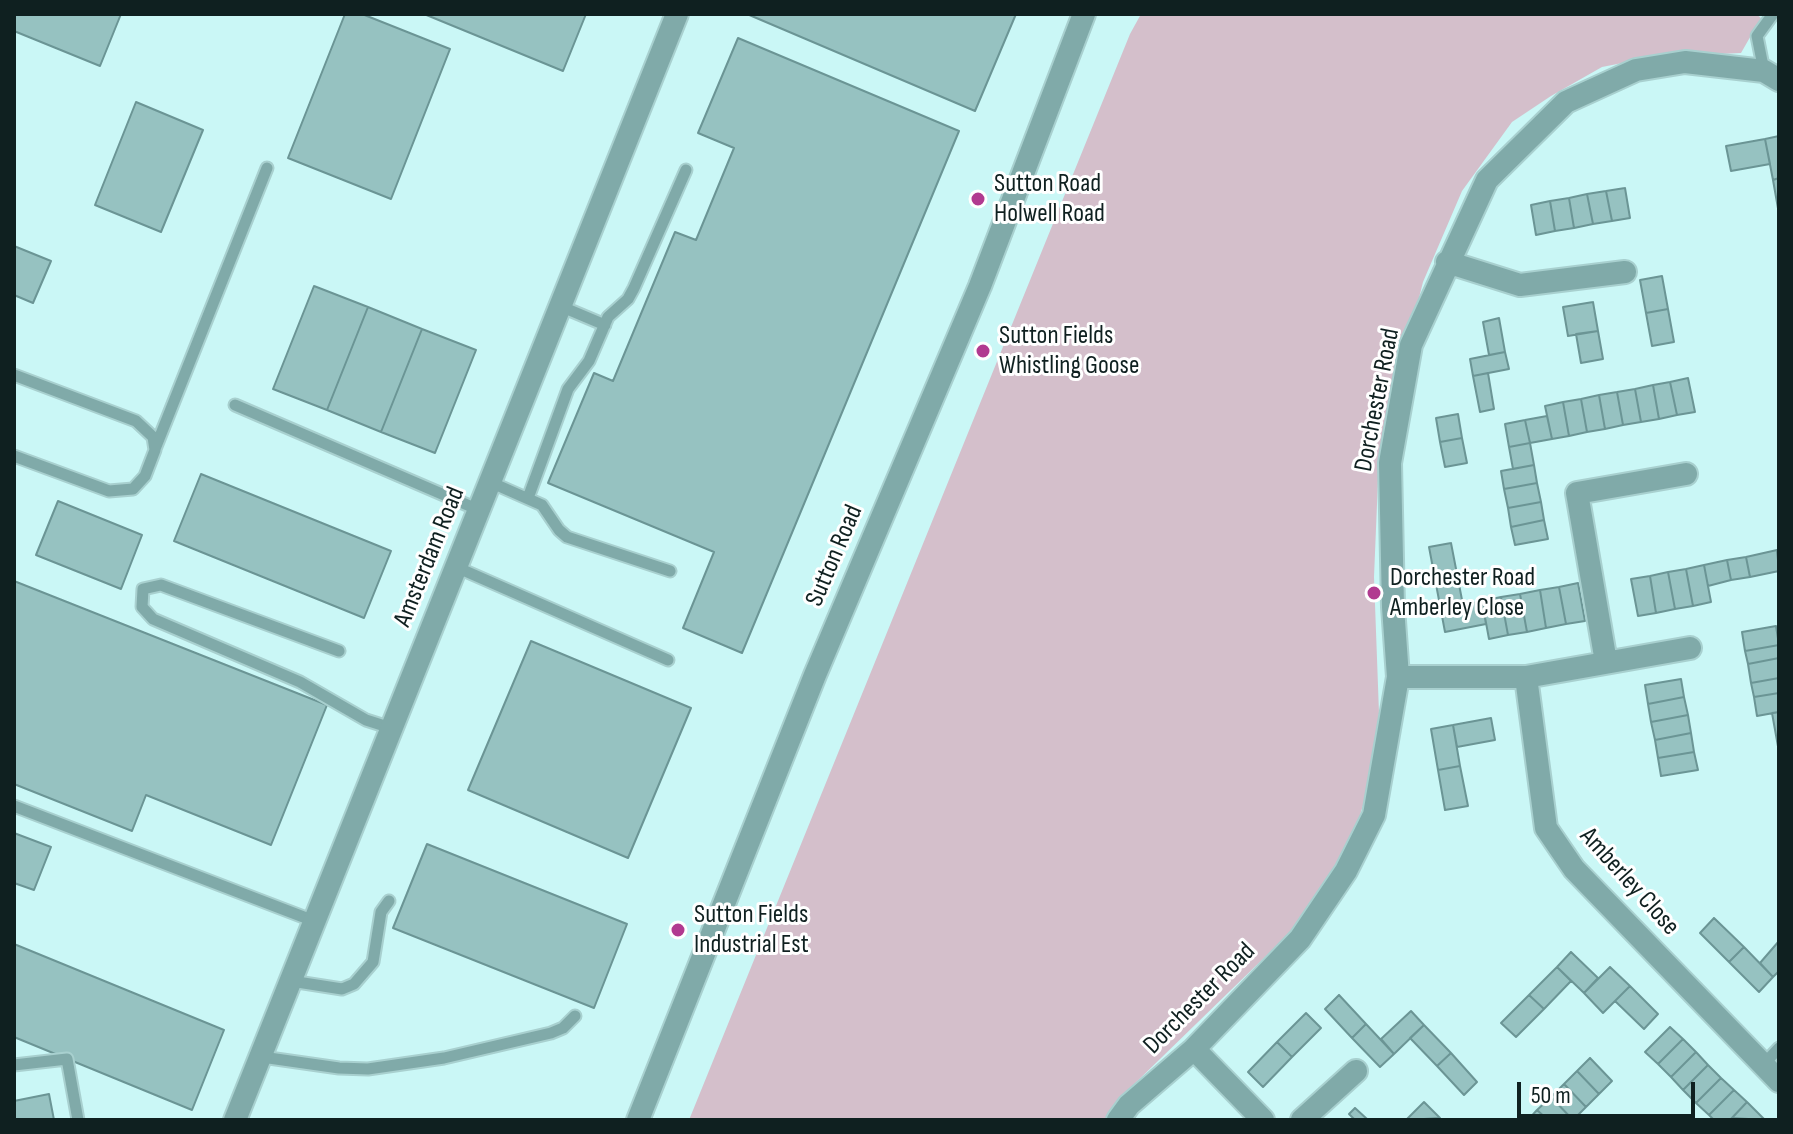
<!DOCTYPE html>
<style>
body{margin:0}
#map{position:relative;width:1793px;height:1134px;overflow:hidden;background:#caf7f6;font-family:"Sofia Sans Condensed",sans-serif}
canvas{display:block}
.frame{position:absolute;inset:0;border:16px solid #0f2020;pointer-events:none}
.scale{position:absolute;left:1517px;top:1082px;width:178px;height:36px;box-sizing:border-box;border:4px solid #0f2020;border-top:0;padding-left:10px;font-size:24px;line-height:28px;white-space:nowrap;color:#0f2020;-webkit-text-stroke:6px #fff;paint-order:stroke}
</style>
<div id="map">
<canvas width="1793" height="1134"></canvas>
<div class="frame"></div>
<div class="scale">50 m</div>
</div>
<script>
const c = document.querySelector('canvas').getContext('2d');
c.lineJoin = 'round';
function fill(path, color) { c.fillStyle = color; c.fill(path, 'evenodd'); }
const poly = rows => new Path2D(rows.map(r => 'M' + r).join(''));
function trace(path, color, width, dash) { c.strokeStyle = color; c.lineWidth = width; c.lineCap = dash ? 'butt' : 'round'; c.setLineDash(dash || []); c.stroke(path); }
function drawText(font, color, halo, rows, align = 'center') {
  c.font = font + ' "Sofia Sans Condensed",sans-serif'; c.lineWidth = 6; c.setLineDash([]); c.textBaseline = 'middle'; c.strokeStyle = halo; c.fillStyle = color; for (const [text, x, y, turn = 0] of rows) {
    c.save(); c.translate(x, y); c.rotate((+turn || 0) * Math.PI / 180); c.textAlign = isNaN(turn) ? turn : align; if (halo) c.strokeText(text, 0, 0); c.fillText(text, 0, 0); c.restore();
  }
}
const green = poly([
 [1141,14,1756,14,1761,18,1741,53,1653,57,1602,67,1551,96,1512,122,1462,191,1423,282,1379,456,1374,577,1379,713,1372,775,1355,832,1303,920,1124,1094,1104,1120,689,1120,1130,34]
]);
const building = poly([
 [14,14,121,14,100,66,14,31,14,14],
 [345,14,362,14,450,49,391,199,288,158,345,14],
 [424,14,586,14,563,71,424,14],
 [747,14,1016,14,975,111,747,14],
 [738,38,959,131,742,653,683,628,714,552,548,483,594,373,613,381,675,232,696,240,734,148,698,133,738,38],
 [136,102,203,130,161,232,95,205,136,102],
 [1779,136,1779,178,1773,180,1765,139,1779,136],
 [1765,139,1770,164,1731,171,1726,146,1765,139],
 [1779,178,1779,214,1773,180,1779,178],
 [1625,188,1630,218,1612,221,1606,191,1625,188],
 [1606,191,1612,221,1593,224,1587,194,1606,191],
 [1587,194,1593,224,1574,228,1569,198,1587,194],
 [1569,198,1574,228,1555,231,1550,201,1569,198],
 [1550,201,1555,231,1536,235,1531,205,1550,201],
 [14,246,51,261,33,303,14,295,14,246],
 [1662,276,1668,309,1646,313,1640,280,1662,276],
 [314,286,368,307,327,410,273,389,314,286],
 [1593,302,1598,331,1568,336,1563,307,1593,302],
 [368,307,422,329,381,432,327,410,368,307],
 [1668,309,1674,342,1652,346,1646,313,1668,309],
 [1499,318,1505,352,1489,355,1483,322,1499,318],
 [422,329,476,350,435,453,381,432,422,329],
 [1598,331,1603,359,1581,363,1576,334,1598,331],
 [1505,352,1509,369,1473,376,1470,359,1505,352],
 [1488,373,1494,409,1480,412,1473,376,1488,373],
 [1688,378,1695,412,1677,415,1670,382,1688,378],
 [1670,382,1677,415,1659,419,1653,385,1670,382],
 [1653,385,1659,419,1641,422,1635,389,1653,385],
 [1635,389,1641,422,1623,425,1617,392,1635,389],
 [1617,392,1623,425,1605,429,1599,395,1617,392],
 [1599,395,1605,429,1587,432,1581,399,1599,395],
 [1581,399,1587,432,1569,436,1563,402,1581,399],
 [1563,402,1569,436,1552,439,1545,406,1563,402],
 [1458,414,1462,438,1440,442,1436,418,1458,414],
 [1547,416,1552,439,1530,443,1525,420,1547,416],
 [1525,420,1530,443,1509,447,1505,424,1525,420],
 [1462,438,1467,463,1445,467,1440,442,1462,438],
 [1530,443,1534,465,1513,469,1509,447,1530,443],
 [1534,465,1537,483,1504,489,1501,471,1534,465],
 [201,474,391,551,364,618,174,541,201,474],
 [1537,483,1541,502,1508,508,1504,489,1537,483],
 [58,501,142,535,121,589,36,555,58,501],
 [1541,502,1544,520,1511,527,1508,508,1541,502],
 [1544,520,1548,539,1515,545,1511,527,1544,520],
 [1451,543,1463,605,1482,601,1486,624,1445,632,1429,547,1451,543],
 [1777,550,1779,571,1750,577,1746,557,1777,550],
 [1746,557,1750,577,1731,580,1727,560,1746,557],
 [1727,560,1731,580,1708,586,1704,565,1727,560],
 [1704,565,1711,602,1693,606,1686,569,1704,565],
 [1686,569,1693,606,1675,609,1668,572,1686,569],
 [1668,572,1675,609,1656,613,1650,576,1668,572],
 [1650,576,1656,613,1638,616,1631,579,1650,576],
 [14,581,327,705,271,845,146,795,132,831,14,784,14,581],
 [1578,583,1585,621,1566,624,1559,587,1578,583],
 [1559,587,1566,624,1546,628,1540,590,1559,587],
 [1540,590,1546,628,1527,632,1520,594,1540,590],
 [1520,594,1527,632,1508,635,1501,597,1520,594],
 [1501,597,1508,635,1489,639,1482,601,1501,597],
 [1776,626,1779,645,1745,651,1742,632,1776,626],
 [531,641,691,708,628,858,468,790,531,641],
 [1779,645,1779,658,1748,664,1745,651,1779,645],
 [1779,658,1779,678,1751,683,1748,664,1779,658],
 [1779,678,1779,693,1754,697,1751,683,1779,678],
 [1681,679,1684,697,1648,704,1645,685,1681,679],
 [1779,693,1779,712,1757,716,1754,697,1779,693],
 [1684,697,1688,715,1651,722,1648,704,1684,697],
 [1779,712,1779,752,1772,713,1779,712],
 [1688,715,1691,733,1655,740,1651,722,1688,715],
 [1491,718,1495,740,1457,747,1453,725,1491,718],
 [1453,725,1460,766,1438,770,1431,729,1453,725],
 [1691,733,1694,752,1658,758,1655,740,1691,733],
 [1694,752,1698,770,1661,776,1658,758,1694,752],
 [1460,766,1468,806,1445,810,1438,770,1460,766],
 [14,833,51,847,34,890,14,883,14,833],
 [427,844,627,924,594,1008,393,928,427,844],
 [1714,918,1744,947,1729,962,1700,933,1714,918],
 [1779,941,1779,971,1773,977,1760,963,1779,941],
 [14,944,224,1030,192,1110,14,1037,14,944],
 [1744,947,1773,977,1759,992,1729,962,1744,947],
 [1571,952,1598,978,1584,993,1557,967,1571,952],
 [1557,967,1571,981,1544,1009,1529,995,1557,967],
 [1610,967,1630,986,1603,1013,1584,993,1610,967],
 [1630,986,1658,1014,1644,1029,1615,1001,1630,986],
 [1339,995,1366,1024,1352,1038,1325,1009,1339,995],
 [1529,995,1544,1009,1516,1037,1501,1023,1529,995],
 [1411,1011,1424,1025,1394,1054,1381,1039,1411,1011],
 [1306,1013,1321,1028,1292,1057,1277,1042,1306,1013],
 [1366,1024,1394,1054,1380,1067,1352,1038,1366,1024],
 [1424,1025,1451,1053,1437,1066,1410,1038,1424,1025],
 [1670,1027,1683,1039,1658,1064,1645,1052,1670,1027],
 [1683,1039,1696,1052,1671,1077,1658,1064,1683,1039],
 [1277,1042,1292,1057,1263,1087,1248,1072,1277,1042],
 [1696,1052,1708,1065,1683,1090,1671,1077,1696,1052],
 [1451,1053,1477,1082,1464,1095,1437,1066,1451,1053],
 [1590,1058,1612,1081,1599,1094,1577,1071,1590,1058],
 [1708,1065,1721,1078,1696,1103,1683,1090,1708,1065],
 [1577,1071,1599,1094,1586,1107,1564,1084,1577,1071],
 [1721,1078,1734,1090,1709,1115,1696,1103,1721,1078],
 [1564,1084,1586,1107,1573,1120,1551,1097,1564,1084],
 [1734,1090,1747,1102,1730,1120,1714,1120,1709,1115,1734,1090],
 [49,1094,54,1120,14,1120,14,1101,49,1094],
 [1551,1097,1573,1120,1548,1120,1537,1110,1551,1097],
 [1424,1102,1440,1118,1408,1120,1407,1119,1424,1102],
 [1747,1102,1765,1120,1732,1118,1747,1102],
 [1355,1108,1367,1119,1366,1120,1355,1120,1349,1114,1355,1108],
 [1537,1110,1548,1120,1528,1120,1537,1110]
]);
const service = poly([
 [1764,71,1757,36,1773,14],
 [560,306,605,325],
 [14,375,136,421,153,437,155,450,145,476,133,489,109,491,14,456],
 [235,405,479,510],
 [155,449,267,168],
 [490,482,542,505,559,530,567,537,670,571],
 [528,498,568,389,589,361,608,317,628,299,634,288,686,170],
 [456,567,668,660],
 [339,651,161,585,143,589,142,607,153,619,300,682,366,720,391,728],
 [14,806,314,921],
 [291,981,342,989,354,984,373,962,381,912,389,901],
 [262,1057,339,1068,368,1069,444,1058,551,1033,563,1028,575,1016],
 [14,1065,67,1059,78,1120],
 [1763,1065,1779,1048]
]);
const minor = poly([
 [1447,262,1520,285,1625,272],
 [1606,662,1577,493,1686,474],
 [1398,677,1526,677,1690,648],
 [1526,677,1546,828,1574,869,1779,1081],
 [1194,1049,1263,1120],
 [235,1120,677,14],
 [1118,1120,1129,1105,1194,1049,1300,939,1346,871,1374,815,1398,677,1393,607,1390,463,1411,345,1487,180,1566,102,1636,70,1685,62,1764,71,1779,80],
 [1302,1120,1356,1071]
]);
const tertiary = poly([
 [638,1120,815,675,980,286,1084,14]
]);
const markers = [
 [978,199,8,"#b13a90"],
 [983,351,8,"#b13a90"],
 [1374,593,8,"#b13a90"],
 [678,930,8,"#b13a90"]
];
const poiNames = [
 ["Sutton Road",994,184],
 ["Holwell Road",994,214],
 ["Sutton Fields",999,336],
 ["Whistling Goose",999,366],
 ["Dorchester Road",1390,578],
 ["Amberley Close",1390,608],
 ["Sutton Fields",694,915],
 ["Industrial Est",694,945]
];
const streetNames = [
 ["Dorchester Road",1378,400,-79],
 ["Sutton Road",835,556,-67],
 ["Amsterdam Road",430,557,-68],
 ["Amberley Close",1629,882,48],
 ["Dorchester Road",1200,999,-45]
];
fill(green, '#d4bfcb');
fill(building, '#96c2c1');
trace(building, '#6b9595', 2);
trace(service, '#a8d0cf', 15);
trace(minor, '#a8d0cf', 26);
trace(tertiary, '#a8d0cf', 26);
trace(service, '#80aaa9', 11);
trace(minor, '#80aaa9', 22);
trace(tertiary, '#80aaa9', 22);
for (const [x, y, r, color] of markers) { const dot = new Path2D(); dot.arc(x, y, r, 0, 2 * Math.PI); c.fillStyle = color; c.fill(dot); trace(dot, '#fff', 3); }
drawText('26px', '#0f2020', '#fff', poiNames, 'left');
drawText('26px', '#0f2020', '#fff', streetNames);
</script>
